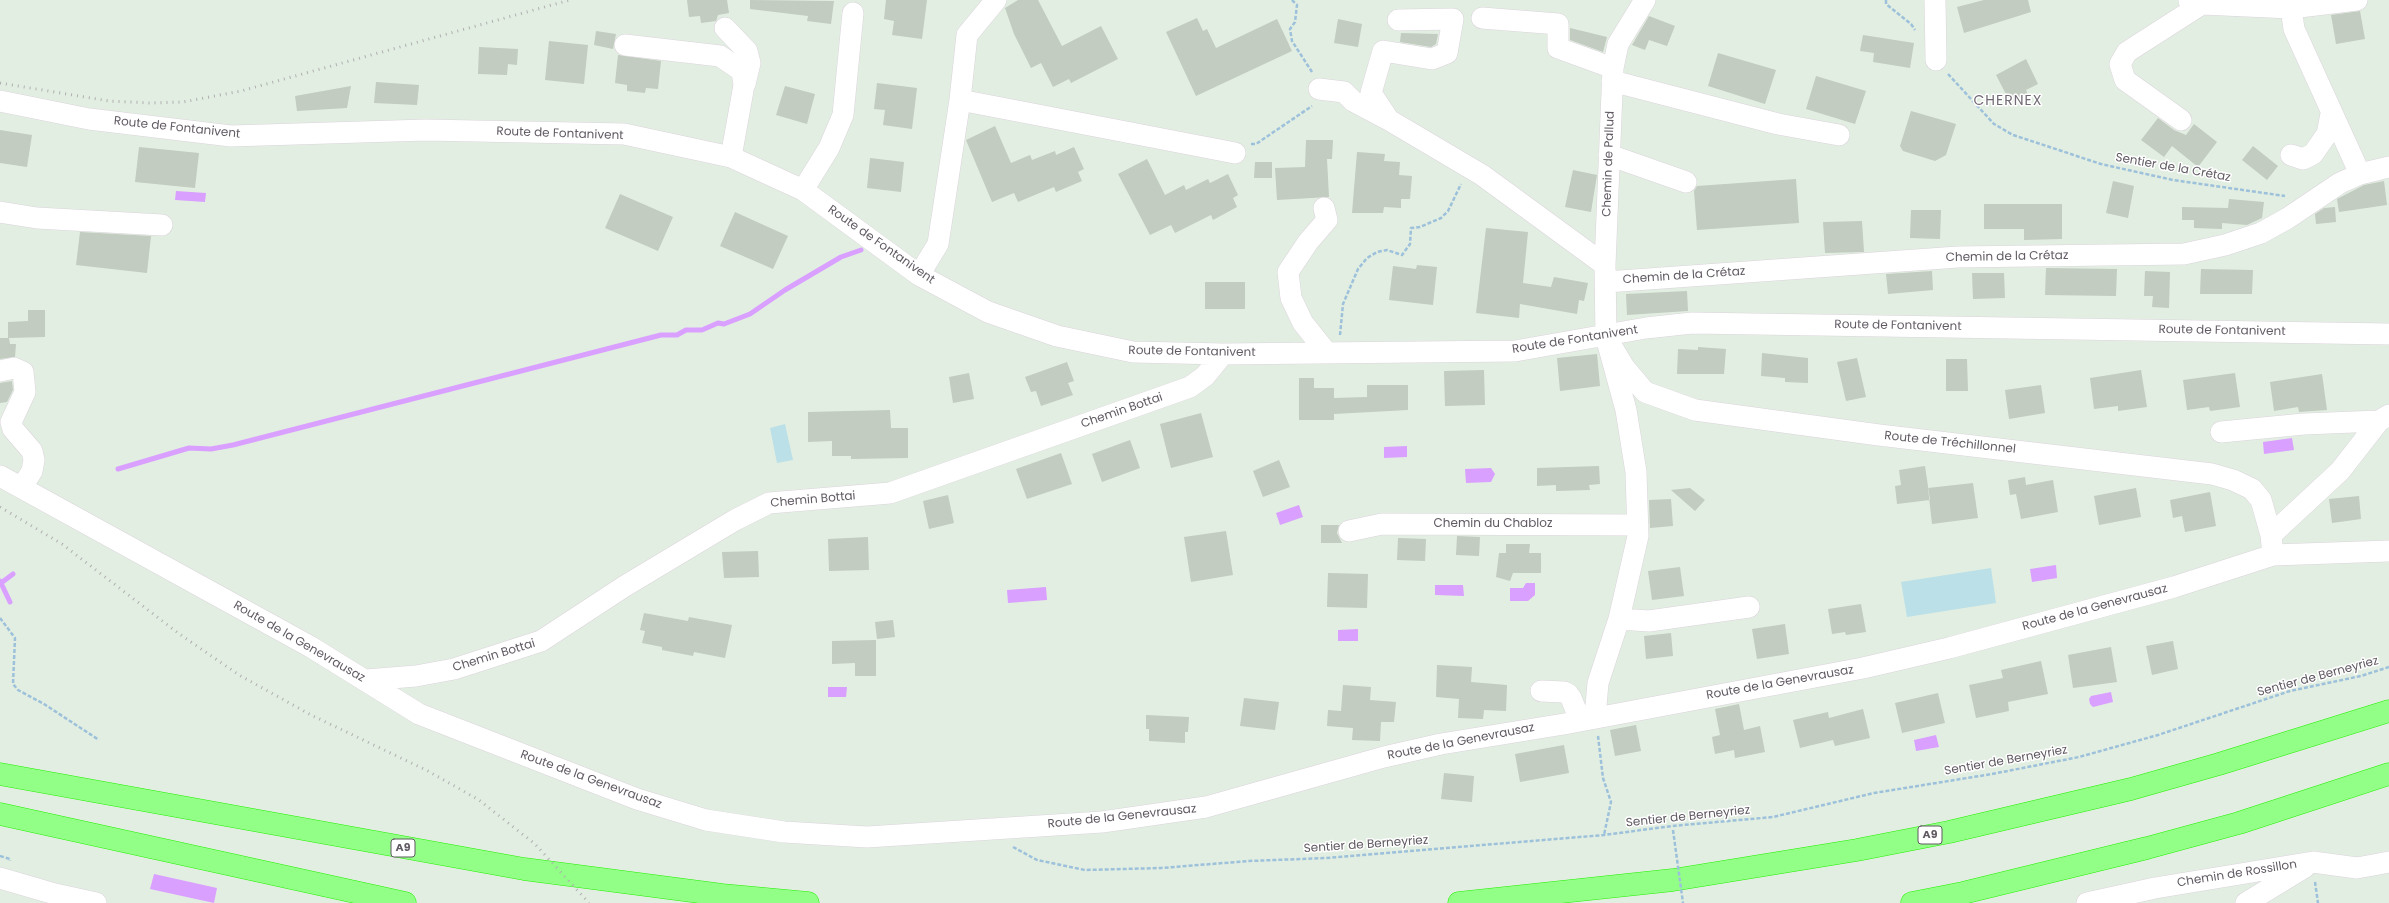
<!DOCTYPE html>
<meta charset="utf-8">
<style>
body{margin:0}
canvas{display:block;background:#e2eee1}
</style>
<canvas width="2389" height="903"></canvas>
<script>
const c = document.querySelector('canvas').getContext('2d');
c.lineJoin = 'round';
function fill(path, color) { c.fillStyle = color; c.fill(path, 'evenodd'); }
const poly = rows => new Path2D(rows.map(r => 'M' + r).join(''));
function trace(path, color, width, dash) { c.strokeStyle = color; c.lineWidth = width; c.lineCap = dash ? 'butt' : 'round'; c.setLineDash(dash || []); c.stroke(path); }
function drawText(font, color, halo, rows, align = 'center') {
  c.font = font + ' Poppins,sans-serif'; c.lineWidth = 3; c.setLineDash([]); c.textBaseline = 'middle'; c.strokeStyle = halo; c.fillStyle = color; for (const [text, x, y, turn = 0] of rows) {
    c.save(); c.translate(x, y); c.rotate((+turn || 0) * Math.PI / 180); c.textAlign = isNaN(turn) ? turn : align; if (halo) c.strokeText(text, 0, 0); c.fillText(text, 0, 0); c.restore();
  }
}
const green = poly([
 [785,424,793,460,777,463,770,428],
 [1991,568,1996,603,1907,617,1901,582]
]);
const water = poly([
 [176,191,206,193,205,202,175,200],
 [2292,438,2294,450,2264,454,2263,442],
 [1407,446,1407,457,1384,458,1384,447],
 [1491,468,1495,474,1491,482,1466,483,1465,469],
 [1299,505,1303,517,1280,525,1276,513],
 [2056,565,2057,578,2032,582,2030,569],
 [1526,583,1535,583,1535,595,1528,601,1510,601,1510,588,1523,588],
 [1435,585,1463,585,1464,596,1435,595],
 [1046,587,1047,600,1008,603,1007,590],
 [1358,629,1358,641,1338,641,1338,630],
 [828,687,847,687,846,697,828,697],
 [2111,692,2113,702,2093,707,2090,704,2089,699,2091,696],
 [1936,735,1939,747,1916,751,1914,740],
 [154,874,217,888,214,903,150,889]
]);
const stream = poly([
 [118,469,189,448,211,449,233,445,661,335,677,335,686,330,702,330,718,323,724,324,750,314,785,290,841,257,861,250],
 [0,581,10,602],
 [1,583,13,574]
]);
const building = poly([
 [687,0,727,0,729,13,718,15,716,21,701,23,700,16,689,17],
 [750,0,834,1,831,24,807,21,808,16,750,9],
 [886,0,927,0,922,39,892,35,894,21,884,19],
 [1018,0,1038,0,1062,46,1101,26,1118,59,1071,83,1069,79,1053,87,1041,63,1031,68,1014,34,1005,8],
 [1984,0,2028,0,2031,12,1964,33,1957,7],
 [2360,11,2365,39,2336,44,2331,15],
 [1649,16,1675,26,1667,46,1649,40,1645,50,1632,45],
 [1197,18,1203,31,1207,29,1216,48,1277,19,1292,51,1196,96,1166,32],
 [1338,19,1362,24,1358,47,1334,43],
 [1570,28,1607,37,1603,52,1570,40],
 [596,31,616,34,613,49,594,45],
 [1401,33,1438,34,1436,44,1431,47,1400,42],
 [1863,35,1914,43,1910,68,1873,62,1874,53,1860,51],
 [549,41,588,45,584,84,545,80],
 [479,47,518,49,517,65,508,64,507,75,478,74],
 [1718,53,1776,70,1765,104,1708,86],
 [618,55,661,61,658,89,646,88,645,93,627,91,627,85,615,83],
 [2026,59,2038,84,2026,90,2028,95,2014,102,2011,96,2008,98,1996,75],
 [1816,76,1866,91,1855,124,1806,109],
 [376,82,419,85,417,105,374,103],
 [877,83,917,88,912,129,883,125,885,110,874,109],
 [351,86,347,108,297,111,295,96],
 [785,86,815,94,807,124,776,115],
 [1911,111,1956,124,1946,155,1935,161,1903,151,1900,146],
 [2158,118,2174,130,2186,135,2194,124,2217,142,2198,167,2172,146,2164,157,2141,140],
 [995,126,1011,163,1030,155,1032,160,1055,151,1056,155,1074,147,1084,169,1078,172,1082,181,1056,192,1054,187,1018,202,1014,193,992,202,966,140],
 [0,130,32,135,27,167,0,163],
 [1306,140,1333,140,1332,159,1327,159,1329,197,1277,200,1275,168,1305,167],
 [2253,146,2278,166,2267,180,2242,160],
 [139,147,199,153,195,188,135,182],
 [1357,152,1385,154,1384,161,1400,162,1399,175,1412,176,1410,199,1401,199,1401,208,1384,207,1383,213,1352,213],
 [870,158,904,162,901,192,867,188],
 [1147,159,1165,195,1184,185,1186,190,1208,179,1210,183,1228,174,1238,195,1233,198,1237,207,1213,220,1211,215,1175,233,1171,225,1150,235,1118,174],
 [1255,162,1272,162,1272,178,1254,178],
 [1573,170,1597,175,1591,212,1565,207],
 [1796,179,1799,223,1697,230,1694,191,1697,186],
 [2113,181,2134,186,2128,218,2106,213],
 [2384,181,2387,205,2339,212,2337,199,2364,185],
 [620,194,673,217,658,251,605,228],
 [2229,199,2264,202,2262,218,2247,225,2222,223,2222,229,2194,228,2194,220,2182,220,2182,207,2228,208],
 [1984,204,2062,204,2062,239,2024,240,2024,229,1984,229],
 [2335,207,2336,222,2316,224,2315,214,2324,208],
 [1911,210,1941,210,1940,239,1910,238],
 [735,212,788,236,773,269,720,246],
 [1862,221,1864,252,1825,253,1823,222],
 [1486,228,1528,232,1523,283,1551,287,1554,277,1588,283,1584,301,1579,300,1577,314,1520,304,1519,318,1476,313],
 [80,232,151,236,147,273,76,265],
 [1417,265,1437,267,1433,305,1389,300,1393,266,1416,269],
 [2046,268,2117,269,2116,296,2045,295],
 [2201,269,2253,270,2252,294,2200,294],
 [1932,271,1933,290,1888,294,1886,274],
 [2145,271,2170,272,2169,308,2152,307,2153,296,2144,296],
 [1972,273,2004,273,2005,298,1973,299],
 [1205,282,1245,282,1245,309,1205,309],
 [1687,291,1688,311,1627,315,1626,294],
 [28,310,45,310,45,337,9,338,10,344,16,344,15,357,0,359,0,338,8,338,8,322,28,321],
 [1698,347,1726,349,1724,374,1677,374,1678,349,1698,350],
 [1762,353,1808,358,1808,383,1785,382,1785,378,1761,376],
 [1597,354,1600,386,1560,391,1557,358],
 [1857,358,1866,397,1846,401,1837,362],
 [1946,359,1967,359,1968,391,1946,391],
 [1067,362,1074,381,1068,383,1073,395,1041,406,1036,391,1031,392,1025,377],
 [1484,370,1485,405,1445,406,1444,371],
 [2141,370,2147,407,2118,411,2118,406,2094,409,2090,378],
 [969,373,974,399,953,403,949,377],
 [2235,373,2240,407,2210,411,2209,407,2187,410,2183,380],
 [2322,374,2327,410,2299,412,2298,407,2274,411,2270,382],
 [1299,378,1314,378,1314,388,1334,388,1334,398,1367,397,1367,385,1408,385,1408,410,1334,414,1334,420,1299,420],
 [12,381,13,390,7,402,0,403,0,383],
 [2041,385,2045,413,2009,419,2005,390],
 [890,410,891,428,908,428,908,458,851,459,851,456,832,456,832,441,808,442,808,412],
 [1201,413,1213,457,1171,468,1160,424],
 [1130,440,1140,468,1102,482,1092,454],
 [1061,453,1072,484,1027,499,1016,469],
 [1279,460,1290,487,1263,497,1253,471],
 [1599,466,1600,484,1589,485,1590,490,1556,491,1556,485,1537,486,1537,468],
 [1925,466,1930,500,1897,504,1895,486,1901,485,1899,470],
 [2025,477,2026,485,2053,480,2058,512,2021,519,2016,494,2010,495,2008,480],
 [1973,483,1978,518,1932,524,1928,488],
 [1690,488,1705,500,1695,511,1671,490],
 [2136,488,2141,517,2099,525,2094,496],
 [2210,492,2216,526,2185,532,2182,516,2173,518,2170,500],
 [948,495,954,523,929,529,923,501],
 [2359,496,2361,519,2332,523,2329,499],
 [1671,499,1673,526,1650,528,1649,500],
 [1321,525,1339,525,1337,533,1342,543,1321,543],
 [1226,531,1233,575,1191,582,1184,537],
 [1457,536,1480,537,1479,556,1456,555],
 [868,537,869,570,829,571,828,539],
 [1398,538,1426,539,1425,561,1397,560],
 [1506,544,1530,544,1529,553,1541,553,1541,573,1513,573,1510,581,1496,577,1499,553,1506,553],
 [758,551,759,577,724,578,722,552],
 [1680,567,1684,596,1652,600,1648,571],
 [1328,573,1368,574,1367,608,1327,607],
 [1861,604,1866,632,1846,635,1845,632,1832,634,1828,609],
 [644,613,688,621,689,617,732,625,725,658,694,652,693,656,662,650,662,647,642,643,645,631,640,630],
 [893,620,895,637,877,639,875,622],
 [1785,624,1789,654,1757,659,1752,629],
 [1671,633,1673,656,1646,659,1644,636],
 [876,640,876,676,855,676,855,663,832,664,832,641],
 [2173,641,2178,669,2152,675,2146,646],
 [2111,647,2117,682,2073,688,2068,655],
 [2041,661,2048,694,2008,702,2009,711,1976,718,1969,685,2003,678,2001,670],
 [1437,665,1472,667,1471,682,1507,685,1506,711,1484,710,1483,719,1458,718,1459,699,1436,697],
 [1343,685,1371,687,1370,700,1396,702,1394,722,1381,722,1380,741,1352,740,1353,728,1327,726,1328,710,1341,711],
 [1938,693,1945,723,1902,733,1895,703],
 [1244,698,1279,702,1275,730,1240,726],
 [1739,704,1744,730,1760,726,1765,752,1735,758,1734,750,1715,754,1712,737,1720,735,1715,709],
 [1863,709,1870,738,1835,746,1833,740,1800,748,1793,720,1828,712,1829,718],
 [1146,715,1189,717,1188,732,1185,732,1185,743,1149,741,1149,729,1146,729],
 [1636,725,1641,751,1615,756,1610,730],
 [1564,745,1569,773,1520,782,1515,754],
 [1444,773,1474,776,1472,802,1441,799]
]);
const path = poly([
 [1292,0,1297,5,1295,22,1290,29,1292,41,1312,72],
 [1886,0,1886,4,1911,24,1915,30],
 [1948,74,1994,124,2013,135,2101,164,2173,180,2285,196],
 [1251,144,1256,144,1312,106],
 [1340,335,1343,304,1358,269,1367,258,1377,252,1387,250,1402,255,1410,244,1411,228,1420,227,1441,218,1448,211,1461,184],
 [0,618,15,638,13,684,18,690,44,704,99,740],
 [1598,736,1603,778,1611,802,1604,835],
 [1013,847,1037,860,1085,870,1161,868,1249,861,1326,858,1604,835,1672,826,1773,817,1874,793,1992,774,2079,757,2158,735,2290,691,2361,676,2389,667],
 [0,856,10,859,10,861],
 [2315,882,2318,903]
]);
const minor = poly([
 [1935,1,1936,60],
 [2189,1,2202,4,2291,8,2357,0],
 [2291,8,2294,29,2360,174],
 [1482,18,1558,24,1558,48,1613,68],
 [1398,20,1453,19,1447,53,1432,59,1383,51,1371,93,1389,120,1482,175,1605,265],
 [725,28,747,51,750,63,745,84],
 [625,45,720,56,742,71,744,85,731,157],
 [1612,81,1778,124,1839,135],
 [1319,89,1344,92,1353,101,1387,119],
 [960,100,1235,153],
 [0,101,89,119,231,136,426,130,624,134,731,157,803,190,919,275,988,312,1057,336,1133,352,1223,354,1515,351,1646,328,1692,323,2389,334],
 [2181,120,2125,80,2120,64,2127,52,2202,4],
 [1609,155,1686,182],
 [2291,155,2303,159,2313,154,2327,134,2331,114],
 [803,190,829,148,843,115,853,13],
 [1324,208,1327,220,1308,242,1288,272,1291,298,1303,323,1327,353],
 [0,212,37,218,162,225],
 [919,275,938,244,960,100,967,35,996,0],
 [1606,282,1958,257,2184,254,2225,245,2261,233,2288,218,2340,183,2360,174,2389,167],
 [1606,337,1624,367,1645,392,1695,410,1879,435,2212,474,2233,480,2252,489,2261,500,2271,535,2273,555],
 [0,371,14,368,23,372,25,392,11,422,13,429,32,451,34,460,32,471,22,487],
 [2221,432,2304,424,2379,421],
 [0,476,311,647,419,714,637,799,706,820,784,832,867,837,1102,822,1206,807,1384,757,1441,744,1564,724,1863,668,1949,648,2174,587,2273,555,2389,551],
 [1349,531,1382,524,1638,525],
 [2271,535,2340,471,2379,421,2389,415],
 [1619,619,1649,621,1749,607],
 [366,680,416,676,454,669,541,641,625,586,735,520,769,503,890,493,1190,387,1205,376,1223,354],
 [1541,691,1564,692,1568,694,1571,698,1580,720],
 [1595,717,1598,683,1619,619,1638,536,1636,472,1626,410,1606,337,1605,265,1613,68,1618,44,1645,0],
 [0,878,55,894,96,903],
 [2087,903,2155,888,2313,862,2357,868,2389,862],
 [2246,903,2305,867]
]);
const highway = poly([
 [0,774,524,869,722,895,808,903],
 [0,814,405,903],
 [1459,903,1673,880,1857,850,1949,832,2131,789,2219,764,2389,711],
 [1912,903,1963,893,2147,848,2239,823,2389,774]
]);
const rail = poly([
 [0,83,109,101,151,103,183,102,241,91,570,0],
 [0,507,62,544,178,633,239,675,311,715,428,771,479,800,535,844,589,903]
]);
const pathBridge = poly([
 [1673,830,1683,903]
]);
const shields = [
 [1930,835,24],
 [403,848,24]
];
const shieldNames = [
 ["A9",1930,835],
 ["A9",403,848]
];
const streetNames = [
 ["Route de Fontanivent",177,128,6],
 ["Route de Fontanivent",560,134,2],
 ["Chemin de Pallud",1609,164,-88],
 ["Sentier de la Crétaz",2173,168,10],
 ["Route de Fontanivent",881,245,35],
 ["Chemin de la Crétaz",2007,257,-1],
 ["Chemin de la Crétaz",1684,276,-4],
 ["Route de Fontanivent",1898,326,1],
 ["Route de Fontanivent",2222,331,1],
 ["Route de Fontanivent",1575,340,-9],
 ["Route de Fontanivent",1192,352,1],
 ["Chemin Bottai",1122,411,-19],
 ["Route de Tréchillonnel",1950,443,6],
 ["Chemin Bottai",813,500,-5],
 ["Chemin du Chabloz",1493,524],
 ["Route de la Genevrausaz",2095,608,-15],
 ["Route de la Genevrausaz",299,642,30],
 ["Chemin Bottai",494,656,-17],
 ["Sentier de Berneyriez",2318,677,-15],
 ["Route de la Genevrausaz",1780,683,-10],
 ["Route de la Genevrausaz",1461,742,-11],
 ["Sentier de Berneyriez",2006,761,-10],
 ["Route de la Genevrausaz",591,780,20],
 ["Route de la Genevrausaz",1122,817,-6],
 ["Sentier de Berneyriez",1688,817,-6],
 ["Sentier de Berneyriez",1366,845,-4],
 ["Chemin de Rossillon",2237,874,-9]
];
const quarterNames = [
 ["CHERNEX",2008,101]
];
fill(green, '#bbe0e8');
fill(water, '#d9a0ff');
trace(stream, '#d9a0ff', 5);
fill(building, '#c2ccc0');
trace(minor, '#dbd4dc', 22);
trace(highway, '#23ef00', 23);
trace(path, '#9dc1db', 2.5, [4, 2]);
trace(minor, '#fff', 21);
trace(highway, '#92ff87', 22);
trace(rail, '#b0afb1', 3, [1, 5]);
trace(pathBridge, '#9dc1db', 2.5, [4, 2]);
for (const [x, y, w] of shields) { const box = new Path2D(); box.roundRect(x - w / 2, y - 9, w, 18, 3); c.fillStyle = '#fff'; c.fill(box); trace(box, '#615a63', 1); }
drawText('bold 11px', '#615a63', null, shieldNames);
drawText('12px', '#615a63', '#fff', streetNames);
c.letterSpacing = '1px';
drawText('14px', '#726b75', '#fff', quarterNames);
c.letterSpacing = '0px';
</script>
